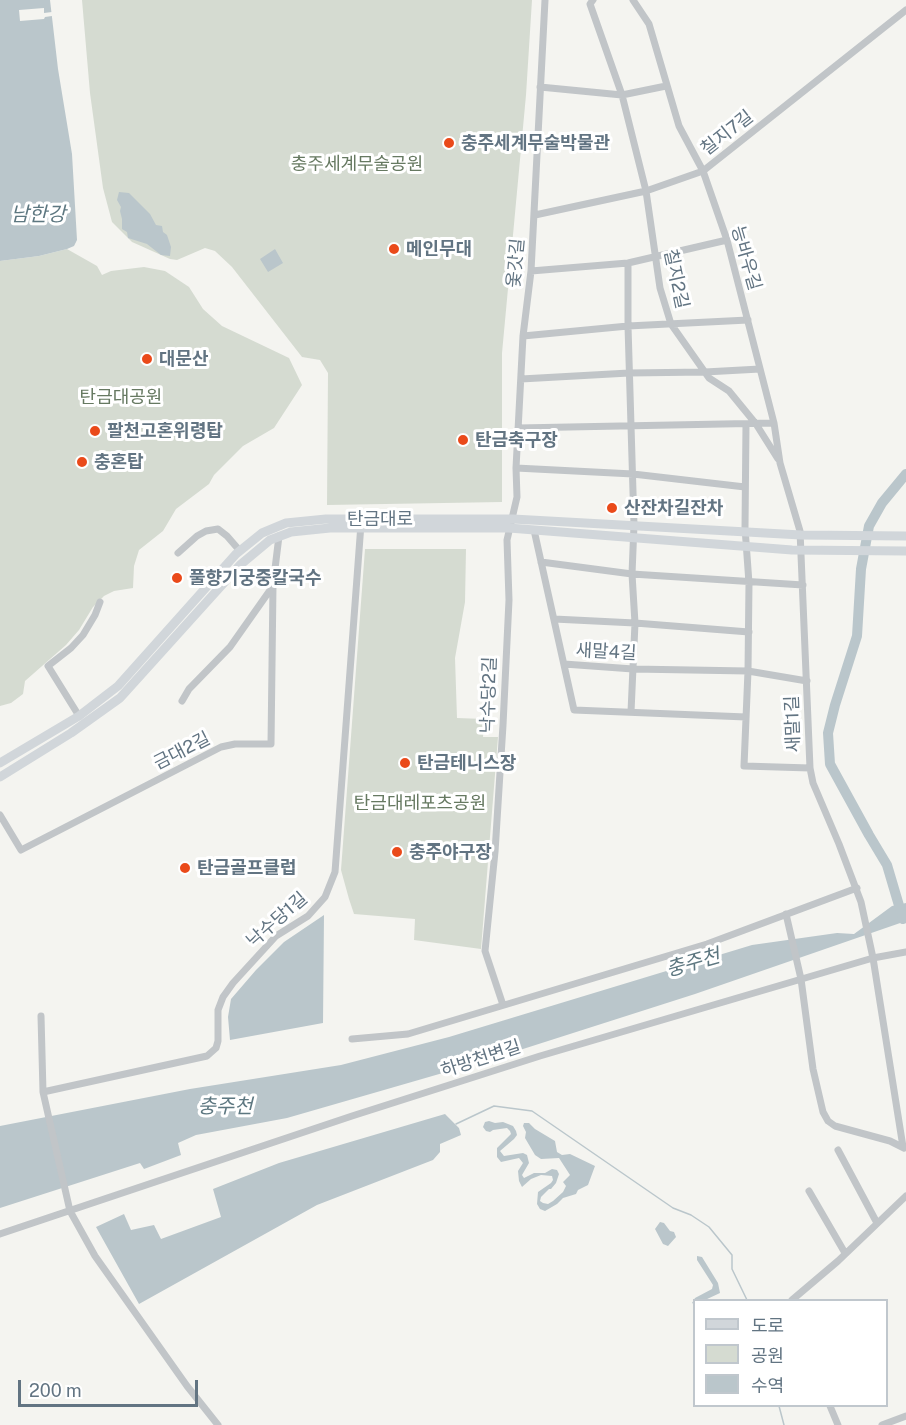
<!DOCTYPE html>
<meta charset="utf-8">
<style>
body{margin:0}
#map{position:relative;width:906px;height:1425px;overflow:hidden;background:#f4f4f0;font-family:"Public Sans","Noto Sans KR",sans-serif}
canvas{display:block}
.legend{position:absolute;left:693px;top:1299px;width:195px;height:108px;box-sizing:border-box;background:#fff;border:2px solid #c0c7cd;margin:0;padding:8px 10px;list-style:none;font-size:18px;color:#627482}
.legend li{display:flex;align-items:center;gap:12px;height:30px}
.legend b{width:30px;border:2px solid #c0c7cd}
.scale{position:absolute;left:18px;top:1380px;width:180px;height:27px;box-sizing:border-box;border:3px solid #627482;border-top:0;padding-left:8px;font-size:18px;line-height:21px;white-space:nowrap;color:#627482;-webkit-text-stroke:4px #fff;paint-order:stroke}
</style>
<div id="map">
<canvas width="906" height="1425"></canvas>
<ul class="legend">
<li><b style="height:8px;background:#d1d6da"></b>도로</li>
<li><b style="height:16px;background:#d5dbd1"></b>공원</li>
<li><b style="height:16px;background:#bac6cb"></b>수역</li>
</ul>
<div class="scale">200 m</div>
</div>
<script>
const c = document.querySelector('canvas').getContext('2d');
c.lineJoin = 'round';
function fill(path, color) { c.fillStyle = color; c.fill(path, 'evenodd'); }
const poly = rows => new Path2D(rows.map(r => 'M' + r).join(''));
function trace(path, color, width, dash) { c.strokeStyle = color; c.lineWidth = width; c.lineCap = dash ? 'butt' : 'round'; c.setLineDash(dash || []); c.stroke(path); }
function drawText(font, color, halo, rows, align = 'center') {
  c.font = font + ' "Public Sans","Noto Sans KR",sans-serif'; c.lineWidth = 6; c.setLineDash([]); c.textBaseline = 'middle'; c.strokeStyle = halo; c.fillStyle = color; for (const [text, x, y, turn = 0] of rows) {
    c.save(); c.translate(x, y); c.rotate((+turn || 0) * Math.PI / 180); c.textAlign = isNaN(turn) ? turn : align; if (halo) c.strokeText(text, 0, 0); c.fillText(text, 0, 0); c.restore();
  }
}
const green = poly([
 [82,0,532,0,526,95,502,353,502,502,327,505,328,373,320,360,302,357,232,267,215,251,205,248,177,260,170,259,132,242,112,222,103,188,90,93],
 [67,249,97,266,102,275,111,271,144,267,165,271,189,287,203,309,222,326,289,358,302,385,274,428,243,446,214,475,209,484,176,509,163,531,139,550,134,566,133,588,114,591,104,596,93,607,79,630,66,645,25,681,23,694,11,703,0,706,0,261,39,256],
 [365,549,466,549,465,602,455,658,457,718,484,719,483,737,498,737,481,949,414,940,415,919,354,914,349,899,341,870]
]);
const water = poly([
 [0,0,50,0,58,69,72,154,77,240,74,246,67,249,39,256,0,261],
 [119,192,129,193,150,214,156,225,162,226,163,232,167,235,171,247,170,256,161,255,147,244,128,238,127,232,122,229,122,219,120,211,121,207,117,200],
 [275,249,283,263,268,272,260,259],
 [906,903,906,921,695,994,498,1057,384,1090,287,1118,196,1135,178,1143,181,1155,144,1169,140,1163,0,1208,0,1126,190,1089,341,1065,449,1037,752,945,837,933,854,934,892,906],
 [324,915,323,1023,230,1040,228,1017,231,999,256,970,284,942],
 [445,1114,459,1128,461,1135,440,1144,440,1152,433,1160,317,1205,139,1304,96,1227,124,1214,131,1230,154,1225,161,1239,221,1217,213,1189,279,1163],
 [489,1121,495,1123,503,1122,513,1126,516,1131,517,1135,514,1139,500,1151,504,1156,523,1153,527,1155,529,1163,522,1175,524,1178,534,1173,545,1173,552,1169,557,1170,559,1174,556,1183,551,1189,549,1189,541,1197,540,1201,543,1203,548,1204,553,1201,563,1192,566,1186,563,1182,570,1175,559,1158,541,1159,535,1155,525,1138,526,1132,523,1126,524,1123,529,1123,535,1129,555,1141,557,1152,562,1155,570,1154,595,1166,588,1185,578,1190,576,1194,563,1198,557,1204,545,1211,540,1209,537,1204,538,1192,551,1183,553,1180,552,1176,541,1175,531,1179,522,1187,519,1181,518,1171,523,1163,519,1158,501,1162,497,1157,497,1148,511,1134,510,1131,507,1128,493,1130,490,1132,486,1131,483,1127,485,1122],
 [660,1222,664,1223,670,1231,674,1232,676,1237,668,1246,663,1244,655,1229],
 [697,1256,702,1257,718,1283,720,1293,705,1300,694,1300,694,1304,692,1303,695,1298,712,1289,713,1285,697,1260]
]);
const pier = poly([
 [44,8,44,13,52,12,52,16,45,17,44,19,20,21,19,10]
]);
const stream = poly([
 [456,1124,494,1106,532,1111,673,1208,691,1215,709,1227,732,1255,732,1269,747,1300],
 [779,1406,784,1425]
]);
const river = poly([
 [903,919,887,865,869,835,830,764,828,733,835,705,857,636,861,569,869,526,882,503,906,474]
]);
const minor = poly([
 [593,0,590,4,622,95,646,191,660,288,671,324,709,378,729,391,756,424,778,459],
 [633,0,649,24,679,126,703,171,727,240,774,423,780,463,800,531,810,768,813,783,839,844,861,902,873,958,903,1147],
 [540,87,622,95,666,86],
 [535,215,646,191,703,171,906,10],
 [628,263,628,326,634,525,632,574,635,623,631,712],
 [531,271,628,263,727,240],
 [523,336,628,326,748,320],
 [521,379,629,373,705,372,760,369],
 [746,424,745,528,749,583,748,671,744,766,810,768],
 [518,428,774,423],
 [516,468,633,474,745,487],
 [534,530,574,710,746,717],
 [178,553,197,536,206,531,218,529,227,536,240,551],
 [541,562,632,574,803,585],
 [554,619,635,623,749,632],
 [564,664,633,669,748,671,807,681],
 [182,701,189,689,230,647,273,586],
 [79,716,48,666,71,648,83,635,95,615,100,602],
 [0,815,21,850,221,747,235,744,271,744,273,585,279,536],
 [786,914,801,979,813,1069,823,1112,828,1121,835,1126,890,1141,904,1148],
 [503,1005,485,951,495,852,503,725,509,600,507,540,517,497,516,468,523,336,531,271,545,0],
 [41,1016,43,1092,70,1211,95,1256,187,1386,218,1425],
 [352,1039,408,1034,707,944,857,888],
 [43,1092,207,1056,216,1048,218,1041,218,1010,223,997,233,983,276,936,308,916,325,897,335,872,361,524],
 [838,1150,877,1223],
 [809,1191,845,1253],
 [0,1234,352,1116,540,1056,873,958,906,952],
 [792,1300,838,1261,906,1196],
 [830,1406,838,1425],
 [882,1425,906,1416]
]);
const major = poly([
 [0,763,79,716,118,686,236,554,262,533,286,523,326,519,513,519,801,535,906,536],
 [0,777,71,733,120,698,240,565,270,540,291,532,330,528,509,528,792,550,906,551]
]);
const markers = [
 [449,143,6,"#ea4a1a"],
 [394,249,6,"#ea4a1a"],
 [147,359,6,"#ea4a1a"],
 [95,431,6,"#ea4a1a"],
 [463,440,6,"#ea4a1a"],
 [82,462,6,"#ea4a1a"],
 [612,508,6,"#ea4a1a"],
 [177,578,6,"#ea4a1a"],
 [405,763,6,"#ea4a1a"],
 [397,852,6,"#ea4a1a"],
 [185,868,6,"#ea4a1a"]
];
const streetNames = [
 ["칠지7길",727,133,-38],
 ["능바우길",746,258,74],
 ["옻갓길",516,263,-85],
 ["칠지2길",676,279,78],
 ["탄금대로",380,519],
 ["새말4길",606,652,3],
 ["낙수당2길",489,695,-88],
 ["새말1길",793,724,-92],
 ["금대2길",182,751,-27],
 ["낙수당1길",277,920,-41],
 ["하방천변길",481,1059,-18]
];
const poiNames = [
 ["충주세계무술박물관",461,143],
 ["메인무대",406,249],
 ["대문산",159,359],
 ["팔천고혼위령탑",107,431],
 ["탄금축구장",475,440],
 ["충혼탑",94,462],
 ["산잔차길잔차",624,508],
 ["풀향기궁중칼국수",189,578],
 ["탄금테니스장",417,763],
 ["충주야구장",409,852],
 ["탄금골프클럽",197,868]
];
const parkNames = [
 ["충주세계무술공원",357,164],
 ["탄금대공원",121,397],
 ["탄금대레포츠공원",420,803]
];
const waterNames = [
 ["남한강",38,215],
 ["충주천",693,963,-16],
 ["충주천",225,1107]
];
fill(green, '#d5dbd1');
fill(water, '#bac6cb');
fill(pier, '#f4f4f0');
trace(stream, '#bac6cb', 1.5);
trace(river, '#bac6cb', 10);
trace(minor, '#c1c5c8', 7);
trace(major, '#d1d6da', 9);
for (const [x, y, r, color] of markers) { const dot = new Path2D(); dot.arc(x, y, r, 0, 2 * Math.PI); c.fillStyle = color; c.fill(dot); trace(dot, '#fff', 2); }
drawText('18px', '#627482', '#fff', streetNames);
drawText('bold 18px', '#627482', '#fff', poiNames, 'left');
drawText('18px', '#667961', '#fff', parkNames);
drawText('italic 20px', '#5d7780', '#fff', waterNames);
</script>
